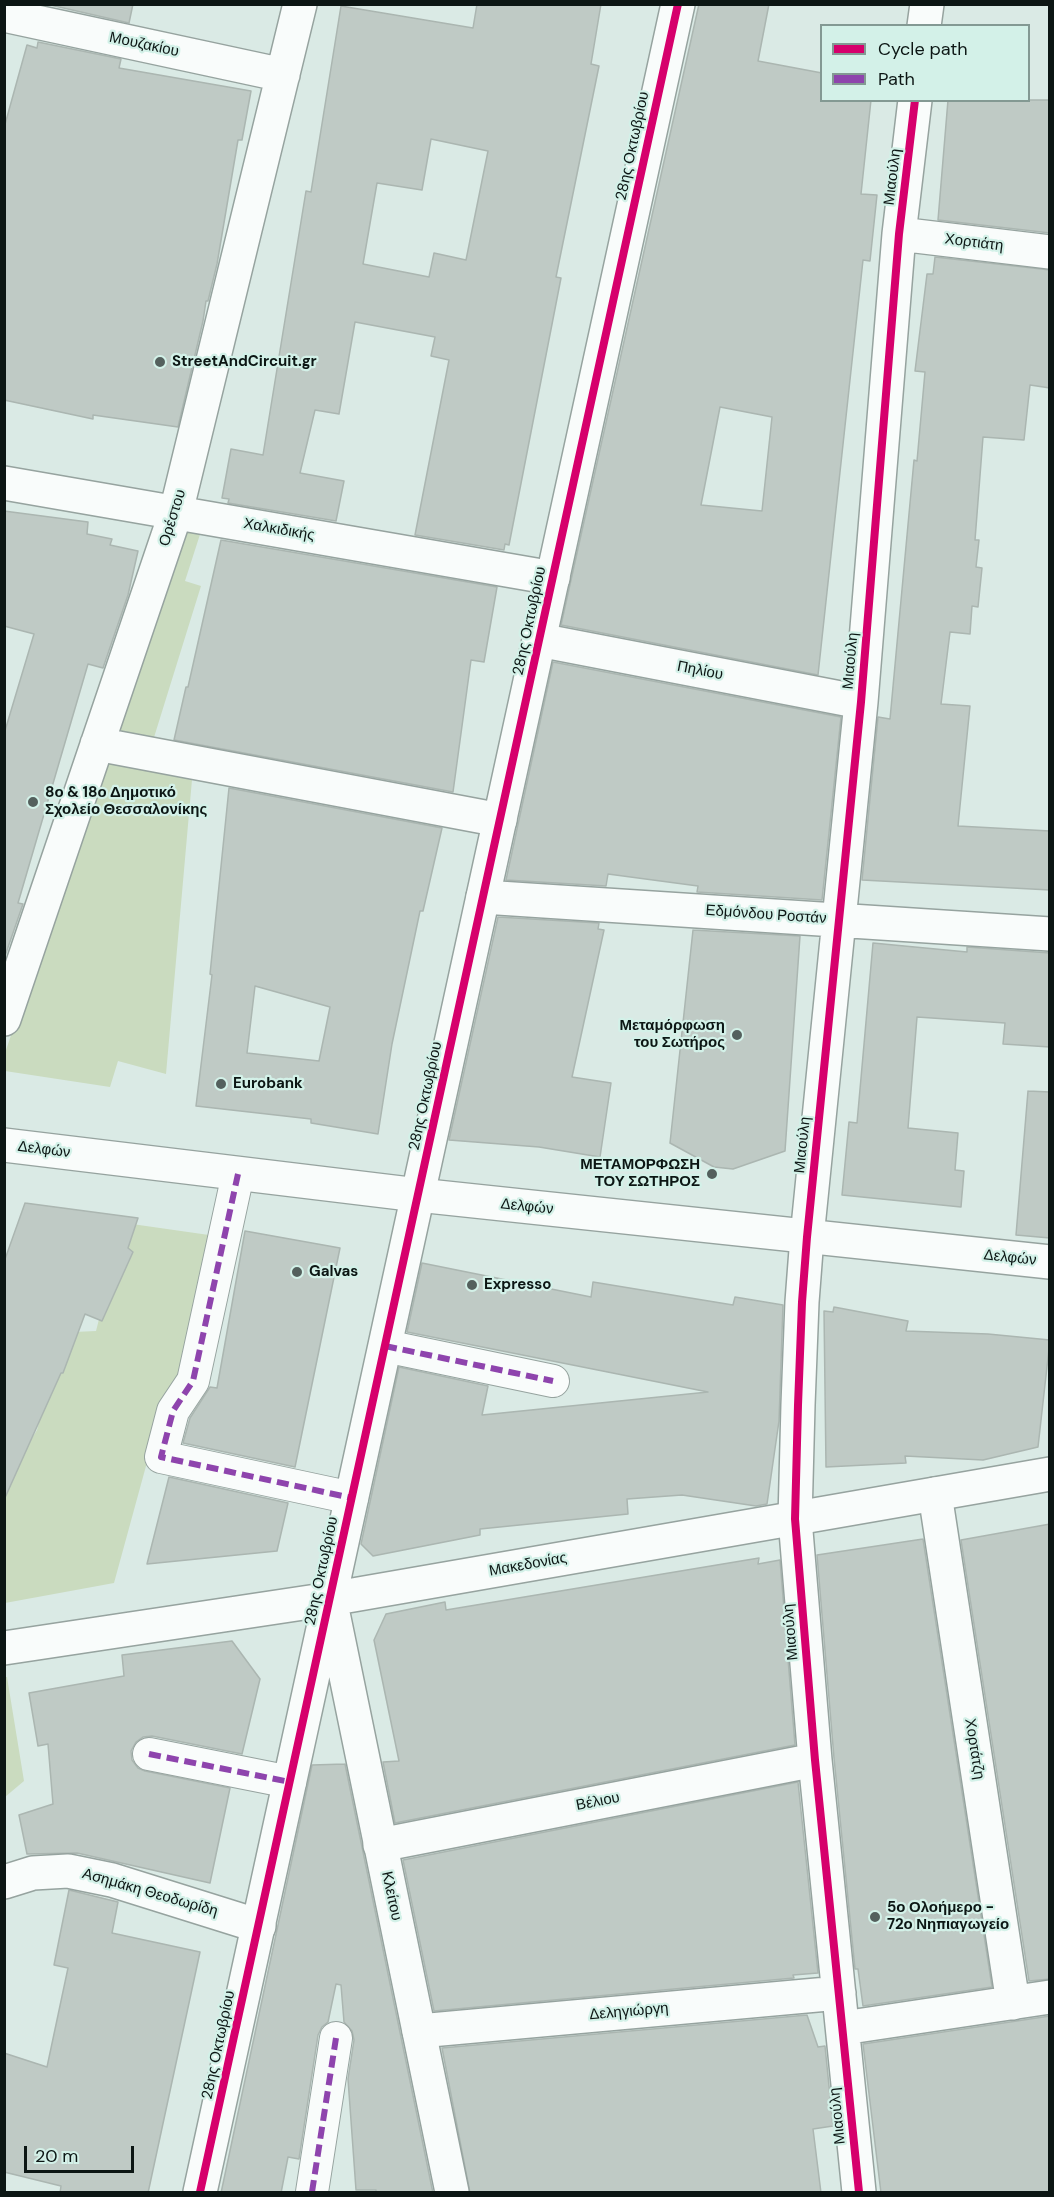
<!DOCTYPE html>
<meta charset="utf-8">
<style>
body{margin:0}
#map{position:relative;width:1054px;height:2197px;overflow:hidden;background:#daeae5;font-family:"DM Sans",sans-serif}
canvas{display:block}
.frame{position:absolute;inset:0;border:6px solid #0c1614;pointer-events:none}
.legend{position:absolute;left:820px;top:24px;width:210px;height:78px;box-sizing:border-box;background:#d3f1e8;border:2px solid #839993;margin:0;padding:8px 10px;list-style:none;font-size:18px;color:#0c1614}
.legend li{display:flex;align-items:center;gap:12px;height:30px}
.legend b{width:30px;border:2px solid #839993}
.scale{position:absolute;left:24px;top:2146px;width:110px;height:27px;box-sizing:border-box;border:3px solid #0c1614;border-top:0;padding-left:8px;font-size:18px;line-height:21px;white-space:nowrap;color:#0c1614;-webkit-text-stroke:4px #d3f1e8;paint-order:stroke}
</style>
<div id="map">
<canvas width="1054" height="2197"></canvas>
<div class="frame"></div>
<ul class="legend">
<li><b style="height:8px;background:#d6006c"></b>Cycle path</li>
<li><b style="height:8px;background:#8e44ad"></b>Path</li>
</ul>
<div class="scale">20 m</div>
</div>
<script>
const c = document.querySelector('canvas').getContext('2d');
c.lineJoin = 'round';
function fill(path, color) { c.fillStyle = color; c.fill(path, 'evenodd'); }
const poly = rows => new Path2D(rows.map(r => 'M' + r).join(''));
function trace(path, color, width, dash) { c.strokeStyle = color; c.lineWidth = width; c.lineCap = dash ? 'butt' : 'round'; c.setLineDash(dash || []); c.stroke(path); }
function drawText(font, color, halo, rows, align = 'center') {
  c.font = font + ' "DM Sans",sans-serif'; c.lineWidth = 4.5; c.setLineDash([]); c.textBaseline = 'middle'; c.strokeStyle = halo; c.fillStyle = color; for (const [text, x, y, turn = 0] of rows) {
    c.save(); c.translate(x, y); c.rotate((+turn || 0) * Math.PI / 180); c.textAlign = isNaN(turn) ? turn : align; if (halo) c.strokeText(text, 0, 0); c.fillText(text, 0, 0); c.restore();
  }
}
const green = poly([
 [187,517,204,522,185,581,201,586,151,747,194,757,166,1074,118,1061,110,1087,5,1071,5,1053],
 [132,1224,209,1235,183,1375,156,1414,146,1466,114,1583,5,1603,4,1484,37,1430,45,1399,74,1332,96,1331,105,1296],
 [5,1677,7,1677,24,1781,5,1797]
]);
const building = poly([
 [46,4,133,4,129,23,46,4],
 [477,4,601,4,591,64,599,66,556,277,561,278,509,545,505,544,504,550,415,535,449,360,431,356,435,337,355,322,339,414,315,410,300,473,344,481,336,521,228,503,229,499,222,498,231,449,263,455,306,191,311,192,341,6,473,28,477,4],
 [431,139,488,151,466,260,434,253,429,277,363,264,377,183,422,190,431,139],
 [699,4,769,4,758,61,822,73,822,100,871,100,861,194,877,195,870,261,863,260,818,675,561,625,699,4],
 [720,407,772,417,762,511,701,505,720,407],
 [38,42,121,59,119,68,251,91,242,140,238,140,217,264,208,301,206,301,203,321,178,427,93,415,93,419,4,400,4,128,27,45,37,48,38,42],
 [948,100,1050,100,1050,233,938,220,948,100],
 [935,257,1050,270,1050,388,1030,385,1024,440,983,437,975,540,979,540,976,567,982,568,978,607,972,606,970,634,950,632,941,704,970,706,958,826,1050,831,1050,890,862,880,878,717,890,719,914,460,917,461,925,372,915,371,927,274,933,274,935,257],
 [4,511,88,522,87,534,112,539,110,545,138,551,128,595,103,668,88,664,18,903,23,904,4,959,4,734,34,634,4,626,4,511],
 [221,540,497,587,484,662,471,660,453,792,174,740,186,687,188,687,221,540],
 [553,662,841,717,822,900,697,892,698,886,608,874,606,886,506,880,553,662],
 [229,788,442,828,423,911,420,911,392,1044,378,1134,311,1123,311,1119,196,1106,212,975,210,974,229,788],
 [255,986,330,1007,319,1061,247,1053,255,986],
 [498,917,599,923,598,929,604,930,572,1077,611,1083,600,1157,539,1147,449,1140,498,917],
 [693,930,800,936,785,1151,733,1169,714,1167,670,1143,693,930],
 [873,943,967,952,967,947,1050,953,1050,1047,1003,1044,1005,1023,917,1017,908,1128,958,1133,955,1170,964,1171,961,1207,842,1195,849,1122,857,1123,873,943],
 [1028,1091,1050,1092,1050,1238,1016,1235,1028,1091],
 [25,1203,138,1218,128,1248,133,1252,102,1321,85,1314,63,1373,61,1373,4,1500,4,1262,25,1203],
 [245,1231,340,1248,295,1467,183,1443,190,1418,210,1387,217,1388,245,1231],
 [422,1263,591,1297,593,1282,733,1305,735,1297,783,1305,779,1421,767,1504,756,1506,682,1495,627,1499,628,1514,480,1529,480,1535,373,1556,361,1544,399,1367,488,1386,482,1415,708,1392,407,1332,422,1263],
 [834,1307,908,1321,906,1331,988,1334,1050,1340,1038,1447,983,1460,905,1456,906,1463,826,1467,824,1311,833,1312,834,1307],
 [169,1477,288,1503,277,1551,147,1564,169,1477],
 [1050,1524,1050,1979,1029,1981,961,1540,1050,1524],
 [923,1539,992,1987,863,2006,858,1969,855,1969,834,1758,817,1555,923,1539],
 [759,1558,758,1564,780,1560,795,1745,395,1823,383,1762,399,1761,374,1640,386,1614,445,1602,446,1610,759,1558],
 [232,1641,260,1679,242,1754,152,1736,143,1737,136,1742,131,1751,132,1760,138,1768,145,1771,230,1788,210,1883,77,1853,27,1854,19,1815,53,1804,48,1744,38,1746,29,1693,124,1676,122,1655,232,1641],
 [345,1764,433,2193,376,2193,376,2190,356,2190,348,2079,354,2040,352,2031,344,2022,341,1985,336,1984,328,2022,322,2027,318,2035,299,2159,288,2157,281,2193,221,2193,312,1765,345,1764],
 [798,1782,818,1973,793,1975,794,1978,434,2011,403,1860,798,1782],
 [69,1890,118,1902,112,1933,200,1952,148,2193,60,2193,61,2186,4,2172,4,2053,47,2067,68,1968,54,1965,69,1890],
 [807,2015,818,2047,825,2046,833,2126,813,2129,821,2193,470,2193,442,2048,807,2015],
 [1050,2016,1050,2193,881,2193,863,2044,1050,2016]
]);
const pedestrian = poly([
 [238,1174,193,1381,173,1411,161,1457,352,1498],
 [385,1346,553,1381],
 [149,1754,290,1782],
 [312,2192,336,2038]
]);
const minor = poly([
 [4,15,283,75],
 [924,26,927,4],
 [899,234,1050,252],
 [4,483,553,578],
 [539,640,861,702],
 [97,744,500,820],
 [483,897,1050,934],
 [4,1019,176,512,300,4],
 [935,1494,1013,2003],
 [380,1845,815,1760],
 [4,1882,33,1873,68,1871,112,1880,259,1926],
 [843,2028,1050,1997],
 [419,2031,839,1993],
 [859,2192,815,1760,795,1519,798,1405,802,1302,807,1237,861,702,899,234,915,100]
]);
const tertiary = poly([
 [333,1613,452,2192],
 [4,1648,330,1599,1050,1474],
 [200,2192,678,4]
]);
const secondary = poly([
 [4,1145,418,1195,1050,1262]
]);
const quiet = poly([
 [238,1174,193,1381,173,1411,161,1457,352,1498],
 [385,1346,553,1381],
 [149,1754,290,1782],
 [312,2192,336,2038]
]);
const cycleway = poly([
 [200,2192,678,4],
 [859,2192,815,1760,795,1519,798,1405,802,1302,807,1237,861,702,899,234,915,100]
]);
const markers = [
 [160,362,6,"#54605d"],
 [33,802,6,"#54605d"],
 [737,1035,6,"#54605d"],
 [221,1084,6,"#54605d"],
 [712,1174,6,"#54605d"],
 [297,1272,6,"#54605d"],
 [472,1285,6,"#54605d"],
 [875,1917,6,"#54605d"]
];
const streetNames = [
 ["Μουζακίου",144,45,12],
 ["28ης Οκτωβρίου",633,146,-78],
 ["Μιαούλη",893,177,-83],
 ["Χορτιάτη",974,243,7],
 ["Ορέστου",173,518,-73],
 ["Χαλκιδικής",279,530,10],
 ["28ης Οκτωβρίου",530,621,-78],
 ["Μιαούλη",851,661,-85],
 ["Πηλίου",700,671,11],
 ["Εδμόνδου Ροστάν",766,915,4],
 ["28ης Οκτωβρίου",426,1096,-78],
 ["Μιαούλη",803,1145,-84],
 ["Δελφών",44,1150,7],
 ["Δελφών",527,1207,6],
 ["Δελφών",1010,1258,6],
 ["Μακεδονίας",528,1565,-10],
 ["28ης Οκτωβρίου",322,1571,-78],
 ["Μιαούλη",791,1632,-95],
 ["Χορτάτζη",974,1749,81],
 ["Βέλιου",598,1802,-11],
 ["Ασημάκη Θεοδωρίδη",150,1893,16],
 ["Κλείτου",391,1896,78],
 ["Δεληγιώργη",629,2012,-5],
 ["28ης Οκτωβρίου",219,2045,-78],
 ["Μιαούλη",838,2116,-96]
];
const poiNames = [
 ["StreetAndCircuit.gr",172,362],
 ["8ο & 18ο Δημοτικό",45,793],
 ["Σχολείο Θεσσαλονίκης",45,810],
 ["Μεταμόρφωση",725,1026,"right"],
 ["του Σωτήρος",725,1043,"right"],
 ["Eurobank",233,1084],
 ["ΜΕΤΑΜΟΡΦΩΣΗ",700,1165,"right"],
 ["ΤΟΥ ΣΩΤΗΡΟΣ",700,1182,"right"],
 ["Galvas",309,1272],
 ["Expresso",484,1285],
 ["5ο Ολοήμερο -",887,1908],
 ["72ο Νηπιαγωγείο",887,1925]
];
fill(green, '#cadbbf');
fill(building, '#bfcac5');
trace(building, '#abb6b1', 1.5);
trace(pedestrian, '#96a39f', 34);
trace(minor, '#96a39f', 36);
trace(tertiary, '#96a39f', 36);
trace(secondary, '#96a39f', 36);
trace(pedestrian, '#f9fcfb', 32);
trace(minor, '#f9fcfb', 33);
trace(tertiary, '#f9fcfb', 33);
trace(secondary, '#f9fcfb', 33);
trace(quiet, '#8e44ad', 6, [12, 6]);
trace(cycleway, '#d6006c', 8);
for (const [x, y, r, color] of markers) { const dot = new Path2D(); dot.arc(x, y, r, 0, 2 * Math.PI); c.fillStyle = color; c.fill(dot); trace(dot, '#d3f1e8', 2); }
drawText('15px', '#0c1614', '#d3f1e8', streetNames);
drawText('bold 15px', '#0c1614', '#d3f1e8', poiNames, 'left');
</script>
